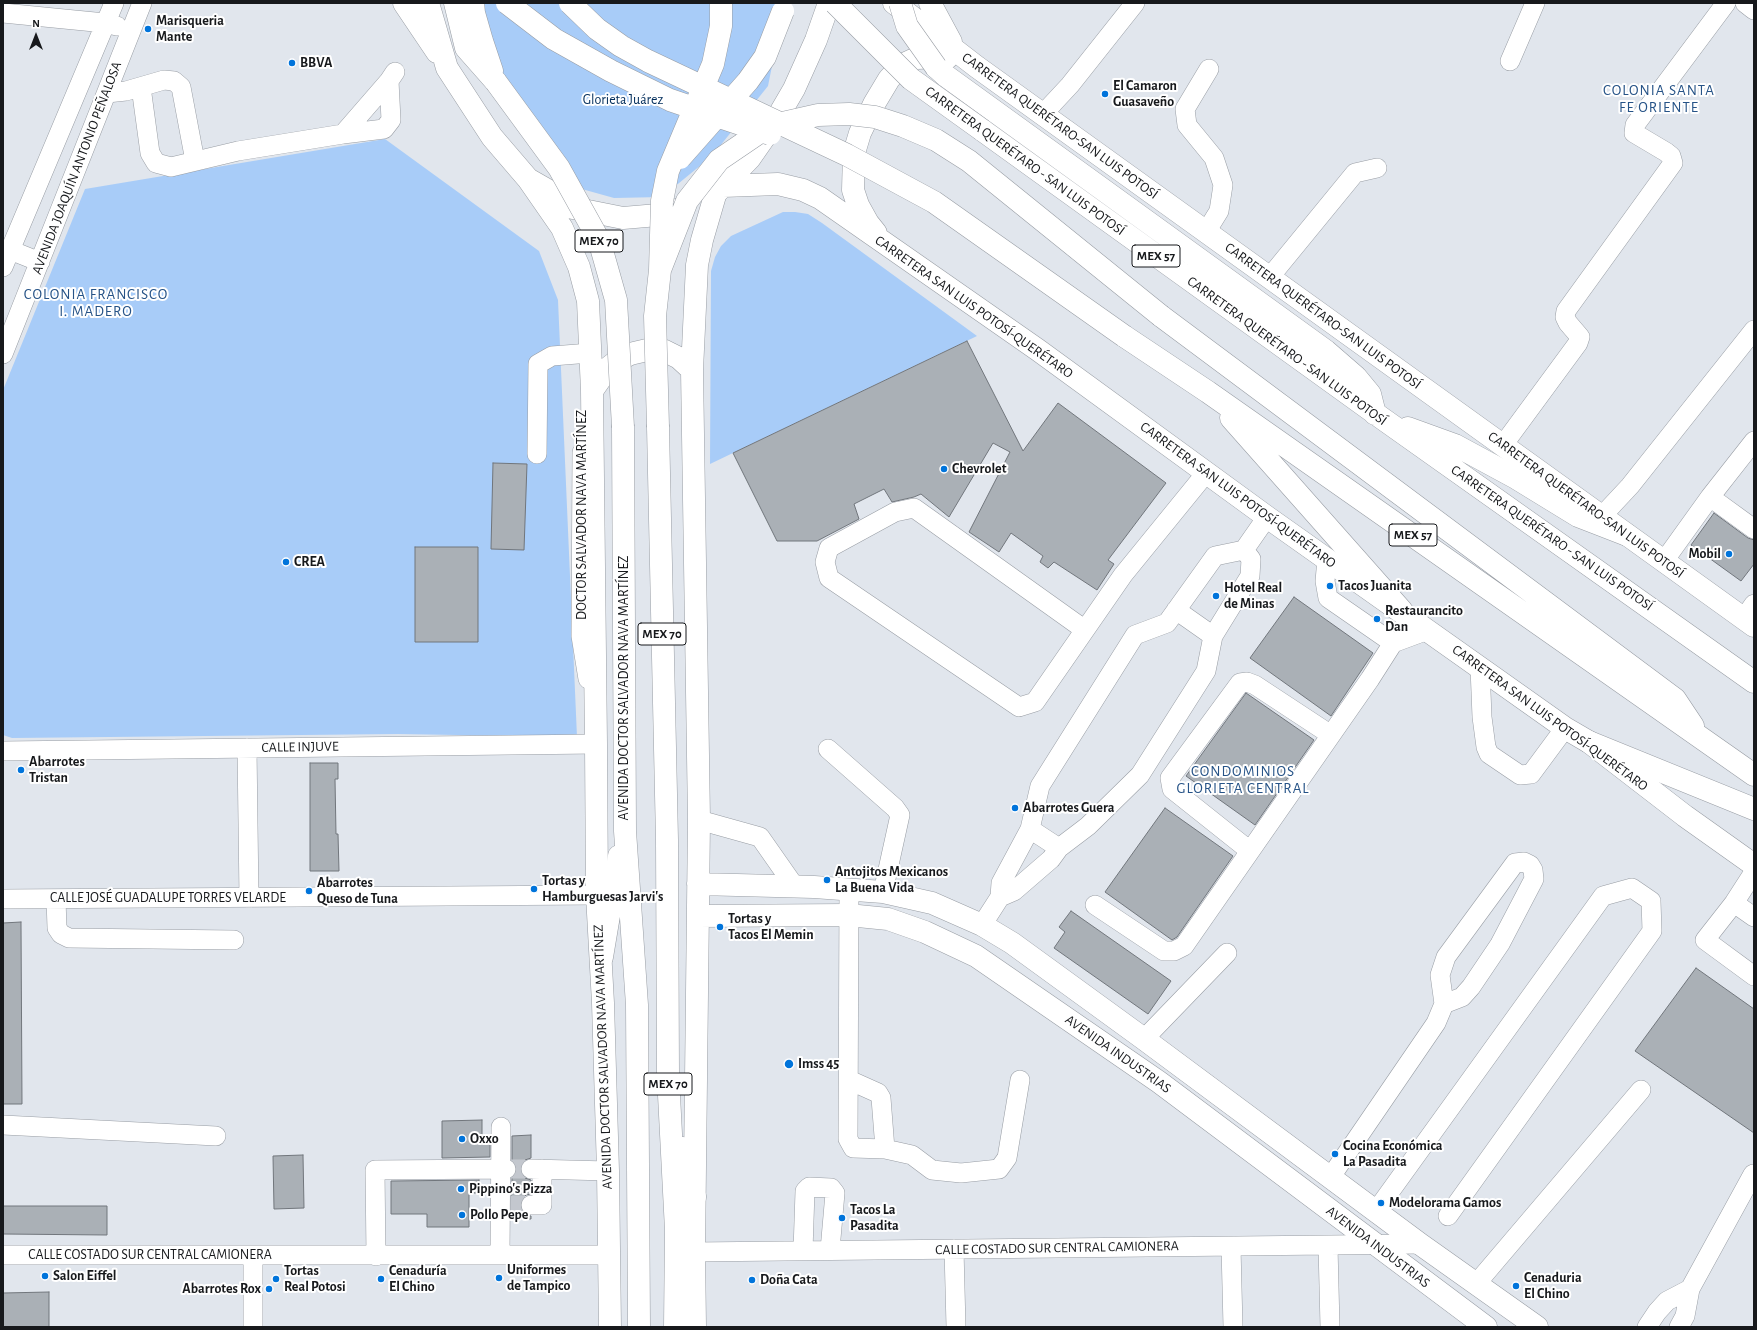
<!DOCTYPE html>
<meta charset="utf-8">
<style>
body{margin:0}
#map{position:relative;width:1757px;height:1330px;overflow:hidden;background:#e1e6ed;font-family:"Alegreya Sans",sans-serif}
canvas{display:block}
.frame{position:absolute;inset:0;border:4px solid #17191c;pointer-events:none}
.north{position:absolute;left:16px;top:16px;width:40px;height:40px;-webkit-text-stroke:3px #fff;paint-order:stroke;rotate:0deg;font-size:11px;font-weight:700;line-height:16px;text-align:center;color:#17191c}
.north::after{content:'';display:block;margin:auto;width:14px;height:18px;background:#17191c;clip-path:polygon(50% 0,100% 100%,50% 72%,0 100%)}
</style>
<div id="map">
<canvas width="1757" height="1330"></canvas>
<div class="frame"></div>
<div class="north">N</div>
</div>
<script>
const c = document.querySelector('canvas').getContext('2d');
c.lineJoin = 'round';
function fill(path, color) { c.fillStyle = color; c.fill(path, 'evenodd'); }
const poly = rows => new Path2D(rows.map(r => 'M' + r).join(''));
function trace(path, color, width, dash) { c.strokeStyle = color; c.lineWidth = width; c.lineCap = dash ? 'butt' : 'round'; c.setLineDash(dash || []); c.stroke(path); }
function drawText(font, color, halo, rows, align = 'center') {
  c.font = font + ' "Alegreya Sans",sans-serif'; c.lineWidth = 4; c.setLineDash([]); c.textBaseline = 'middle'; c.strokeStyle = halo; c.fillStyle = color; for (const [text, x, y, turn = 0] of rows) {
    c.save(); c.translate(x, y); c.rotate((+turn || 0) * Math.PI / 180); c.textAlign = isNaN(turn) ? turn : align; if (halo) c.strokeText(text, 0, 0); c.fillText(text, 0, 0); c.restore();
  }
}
const green = poly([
 [451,3,788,3,783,11,768,86,712,156,662,197,614,198,571,186,518,131,472,57],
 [385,139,539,251,558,300,577,737,398,734,12,738,3,735,3,390,85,189],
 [783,212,795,212,808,214,822,223,977,336,710,464,711,271,715,257,721,246,731,236]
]);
const building = poly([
 [967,341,1023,451,1058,403,1166,483,1108,560,1114,564,1097,590,1054,562,1048,568,1040,562,1043,556,1011,533,999,552,969,532,1010,452,993,443,949,517,921,494,914,497,892,502,884,489,854,504,859,519,817,541,777,541,733,453,967,341],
 [493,463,527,464,524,550,491,549,493,463],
 [1714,513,1748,538,1754,540,1754,564,1741,581,1691,545,1714,513],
 [415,547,478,547,478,642,415,642,415,547],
 [1294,597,1373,653,1331,716,1250,658,1294,597],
 [1246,693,1314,740,1255,825,1186,776,1246,693],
 [310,763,338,763,338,779,335,779,336,834,338,834,339,871,310,871,310,763],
 [1165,808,1233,856,1177,937,1172,940,1105,892,1165,808],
 [1071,911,1171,981,1148,1014,1054,948,1065,932,1059,927,1071,911],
 [21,922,22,1104,3,1104,3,923,21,922],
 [1696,968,1754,1009,1754,1133,1635,1051,1696,968],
 [482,1120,482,1136,490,1136,490,1157,442,1158,442,1121,482,1120],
 [531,1135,531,1158,525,1160,522,1163,520,1169,521,1174,525,1178,531,1180,531,1194,526,1195,522,1199,520,1205,522,1211,526,1215,531,1216,531,1219,511,1219,512,1178,515,1175,517,1169,516,1164,512,1160,512,1136,531,1135],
 [303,1155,304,1208,274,1209,273,1156,303,1155],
 [479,1180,479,1193,469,1193,469,1227,427,1227,427,1214,391,1214,391,1181,479,1180],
 [3,1206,107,1206,107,1235,3,1234,3,1206],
 [49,1292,49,1327,3,1327,3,1293,49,1292]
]);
const minorTunnel = poly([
 [506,1169,531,1169],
 [506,1205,531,1205]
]);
const minor = poly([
 [1745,3,1754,10],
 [3,13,105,23,117,26],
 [1510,61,1535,3],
 [141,87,150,153,156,163,171,167,238,151,343,134,384,129,391,120,389,81,395,72],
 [107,93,126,91,164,80,174,81,181,87,195,161],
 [1043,114,1070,85,1135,3],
 [343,134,389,81],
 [1206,232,1219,211,1223,185,1214,158,1187,125,1185,109,1209,69],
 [3,250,10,250,40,262],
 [3,267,114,3],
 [1269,278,1355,173,1377,168],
 [3,354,142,3],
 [1503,445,1578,343,1580,337,1568,323,1565,317,1566,311,1673,163,1671,156,1666,152,1634,133,1635,125,1726,3],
 [582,452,581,636,588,679],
 [537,454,538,364,552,356,590,353],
 [1710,497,1754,529],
 [1602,516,1630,486,1754,330],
 [1244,550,1251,559,1250,576,1213,636,1206,671,1140,775,1088,826,1059,848,1051,859,1014,891,1000,897,1001,883,1030,829,1040,786,1135,635,1167,623,1215,556,1244,550,1267,517],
 [1327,559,1325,581,1328,598,1393,643,1428,630],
 [1664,561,1710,497,1754,441],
 [1176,610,1213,636],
 [1744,618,1754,604],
 [1085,630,914,508,895,512,829,548,825,562,829,578,1019,707,1035,702,1123,575,1206,473],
 [1480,667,1482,717,1486,747,1489,754,1520,775,1531,774,1565,728],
 [247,748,249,898],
 [828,749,895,808,900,815,883,892],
 [3,751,596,744],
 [699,820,760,837,795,887],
 [1030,829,1059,848],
 [1250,851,1172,789,1170,778,1240,683,1247,682,1255,685,1331,735],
 [1754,872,1734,903,1705,940,1754,976],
 [849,889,848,1139,853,1148,885,1149,881,1098,878,1093,849,1080],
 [3,899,597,895],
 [56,899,57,928,61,934,69,938,234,940],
 [1734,903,1754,917],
 [1095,905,1164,951,1174,951,1184,946,1370,679,1393,643],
 [982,925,1000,897],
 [1144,1039,1227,953],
 [3,1125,216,1136],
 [885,1149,912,1155,932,1170,961,1173,999,1169,1007,1158,1020,1080],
 [531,1169,608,1171],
 [1330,1178,1436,1023,1444,1004,1440,975,1446,957,1515,863,1524,862,1530,865,1533,870,1534,879,1500,944,1471,987,1462,997,1444,1004],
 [531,1205,542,1205,542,1169],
 [1376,1211,1603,896,1632,888,1651,901,1652,931,1448,1216],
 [1328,1246,1330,1327],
 [1231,1247,1233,1327],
 [954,1249,956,1327],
 [803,1251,805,1191,809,1187,831,1188,835,1193,830,1250],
 [694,1252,1420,1244],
 [3,1255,609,1255],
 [253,1255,253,1327],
 [500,1255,501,1127],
 [376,1256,375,1170,506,1169],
 [1476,1284,1641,1090],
 [1647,1327,1657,1312,1667,1301,1690,1289],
 [1679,1327,1685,1316,1690,1289,1753,1174]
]);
const major = poly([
 [404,3,437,52],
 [428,3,447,68,492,137,528,179,549,191,573,208,623,218,658,215,680,209],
 [894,3,977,67,1754,626],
 [930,3,951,42],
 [528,179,562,228,579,267,588,301,592,391,596,744,597,895,603,1003,608,1171,610,1327],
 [723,186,778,184,803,190,820,198,1038,350,1267,517,1565,728,1589,742,1685,816,1754,865],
 [718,191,750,158,773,125,794,89,816,40,829,3],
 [876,233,868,223,858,205,853,190,854,153,860,133,874,104,889,79,902,65,917,58,940,57,947,58],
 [592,391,608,368,617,361,630,354,647,350,665,351,679,358,692,370],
 [698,884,814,887,883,892,932,903,982,925,1012,943,1144,1039,1420,1244,1537,1327],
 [698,916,848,915,888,919,925,932,976,956,1159,1082,1486,1327],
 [695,1327,694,1252,699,820,692,370,697,265,702,240,716,192]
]);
const highway = poly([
 [455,3,466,48,496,82],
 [473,3,474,13,482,41,492,71],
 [936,67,946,76,1326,351,1356,377,1370,394,1375,414],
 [982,130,1383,419,1754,682],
 [1161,316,1675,699,1693,726],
 [1124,336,1208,392,1754,775],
 [1231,418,1402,611],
 [623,427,625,831,637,1005,639,1327],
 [658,427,667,840,668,1076,676,1230,675,1327],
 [1408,428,1455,445,1516,478,1578,516,1627,535],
 [1589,742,1754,809],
 [602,957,619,856],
 [683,1148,685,1167,695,1197]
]);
const highwayBridge = poly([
 [507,3,554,39,611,71,670,100,770,134],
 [570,3,597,29,621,46,648,61,847,155,934,202,1124,336],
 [835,3,911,79,982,130],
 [900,3,907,26,936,67],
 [496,82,559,168,599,240,616,300,623,427],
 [680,158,748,81,765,57,783,11],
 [660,270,687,201,719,160,769,126,818,115,849,114,875,117,903,126,936,140,969,161,1161,316],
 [658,427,655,316,660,270,662,201,668,171,713,64,721,26,721,3]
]);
const markers = [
 [148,29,4,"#0074db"],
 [292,63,4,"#0074db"],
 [1105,94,4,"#0074db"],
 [944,469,4,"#0074db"],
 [1729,554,4,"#0074db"],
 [286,562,4,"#0074db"],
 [1330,586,4,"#0074db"],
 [1216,596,4,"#0074db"],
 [1377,619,4,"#0074db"],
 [21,770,4,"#0074db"],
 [1015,808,4,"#0074db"],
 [827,880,4,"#0074db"],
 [534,889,4,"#0074db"],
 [309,891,4,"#0074db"],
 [720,927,4,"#0074db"],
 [789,1064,5,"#0074db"],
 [462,1139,4,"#0074db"],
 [1335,1154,4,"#0074db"],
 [461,1189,4,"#0074db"],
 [1381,1203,4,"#0074db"],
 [462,1215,4,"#0074db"],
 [842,1218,4,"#0074db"],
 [45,1276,4,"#0074db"],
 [499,1278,4,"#0074db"],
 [276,1279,4,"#0074db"],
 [381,1279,4,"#0074db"],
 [752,1280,4,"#0074db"],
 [1516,1286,4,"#0074db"],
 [269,1289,4,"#0074db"]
];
const shields = [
 [599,241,48],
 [1156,256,48],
 [1413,535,48],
 [662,634,48],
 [668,1084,48]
];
const shieldNames = [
 ["MEX 70",599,241],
 ["MEX 57",1156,256],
 ["MEX 57",1413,535],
 ["MEX 70",662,634],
 ["MEX 70",668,1084]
];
const poiNames = [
 ["Marisqueria",156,21],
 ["Mante",156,37],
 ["BBVA",300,63],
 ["El Camaron",1113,86],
 ["Guasaveño",1113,102],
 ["Chevrolet",952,469],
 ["Mobil",1721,554,"right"],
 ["CREA",294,562],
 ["Tacos Juanita",1338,586],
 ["Hotel Real",1224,588],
 ["de Minas",1224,604],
 ["Restaurancito",1385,611],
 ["Dan",1385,627],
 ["Abarrotes",29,762],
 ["Tristan",29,778],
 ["Abarrotes Guera",1023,808],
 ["Antojitos Mexicanos",835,872],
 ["La Buena Vida",835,888],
 ["Tortas y",542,881],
 ["Hamburguesas Jarvi's",542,897],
 ["Abarrotes",317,883],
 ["Queso de Tuna",317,899],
 ["Tortas y",728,919],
 ["Tacos El Memin",728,935],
 ["Imss 45",798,1064],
 ["Oxxo",470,1139],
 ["Cocina Económica",1343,1146],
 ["La Pasadita",1343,1162],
 ["Pippino's Pizza",469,1189],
 ["Modelorama Gamos",1389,1203],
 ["Tacos La",850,1210],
 ["Pasadita",850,1226],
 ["Pollo Pepe",470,1215],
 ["Uniformes",507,1270],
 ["de Tampico",507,1286],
 ["Tortas",284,1271],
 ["Real Potosi",284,1287],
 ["Cenaduría",389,1271],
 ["El Chino",389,1287],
 ["Salon Eiffel",53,1276],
 ["Cenaduria",1524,1278],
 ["El Chino",1524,1294],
 ["Doña Cata",760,1280],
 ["Abarrotes Rox",261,1289,"right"]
];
const parkNames = [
 ["Glorieta Juárez",623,100]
];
const streetNames = [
 ["CARRETERA QUERÉTARO-SAN LUIS POTOSÍ",1060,126,36],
 ["CARRETERA QUERÉTARO - SAN LUIS POTOSÍ",1025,161,36],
 ["AVENIDA JOAQUÍN ANTONIO PEÑALOSA",77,168,-69],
 ["CARRETERA SAN LUIS POTOSÍ-QUERÉTARO",974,307,35],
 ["CARRETERA QUERÉTARO-SAN LUIS POTOSÍ",1323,316,36],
 ["CARRETERA QUERÉTARO - SAN LUIS POTOSÍ",1287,351,36],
 ["CARRETERA SAN LUIS POTOSÍ-QUERÉTARO",1238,495,36],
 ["CARRETERA QUERÉTARO-SAN LUIS POTOSÍ",1586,505,36],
 ["DOCTOR SALVADOR NAVA MARTÍNEZ",582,515,-90],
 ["CARRETERA QUERÉTARO - SAN LUIS POTOSÍ",1552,538,35],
 ["AVENIDA DOCTOR SALVADOR NAVA MARTÍNEZ",624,688,-90],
 ["CARRETERA SAN LUIS POTOSÍ-QUERÉTARO",1550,718,36],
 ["CALLE INJUVE",300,747,-1],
 ["CALLE JOSÉ GUADALUPE TORRES VELARDE",168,898],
 ["AVENIDA INDUSTRIAS",1118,1054,35],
 ["AVENIDA DOCTOR SALVADOR NAVA MARTÍNEZ",603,1057,-92],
 ["AVENIDA INDUSTRIAS",1378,1247,37],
 ["CALLE COSTADO SUR CENTRAL CAMIONERA",1057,1248,-1],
 ["CALLE COSTADO SUR CENTRAL CAMIONERA",150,1255]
];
const neighbourhoodNames = [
 ["COLONIA SANTA",1659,90],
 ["FE ORIENTE",1659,107],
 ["COLONIA FRANCISCO",96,294],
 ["I. MADERO",96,311],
 ["CONDOMINIOS",1243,771],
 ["GLORIETA CENTRAL",1243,788]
];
fill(green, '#a8ccf8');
fill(building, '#aab0b6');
trace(building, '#71767c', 1);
trace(minorTunnel, '#c3c7ce', 19, [19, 10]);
trace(minor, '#989da4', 20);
trace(major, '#989da4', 23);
trace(highway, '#989da4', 23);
trace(minor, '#fff', 19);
trace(major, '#fff', 22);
trace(highway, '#fff', 22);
trace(highwayBridge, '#989da4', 23, []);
trace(highwayBridge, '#fff', 22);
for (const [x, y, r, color] of markers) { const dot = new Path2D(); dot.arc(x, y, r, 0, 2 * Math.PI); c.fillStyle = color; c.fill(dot); trace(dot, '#fff', 1.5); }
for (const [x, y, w] of shields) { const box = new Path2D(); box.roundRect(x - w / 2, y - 11, w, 22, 3); c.fillStyle = '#fff'; c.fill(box); trace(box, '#17191c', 1); }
drawText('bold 13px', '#17191c', null, shieldNames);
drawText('bold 14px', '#17191c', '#fff', poiNames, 'left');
drawText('14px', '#012c5a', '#fff', parkNames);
drawText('14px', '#17191c', '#fff', streetNames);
c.letterSpacing = '1px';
drawText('15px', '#265387', '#fff', neighbourhoodNames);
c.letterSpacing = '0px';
</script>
